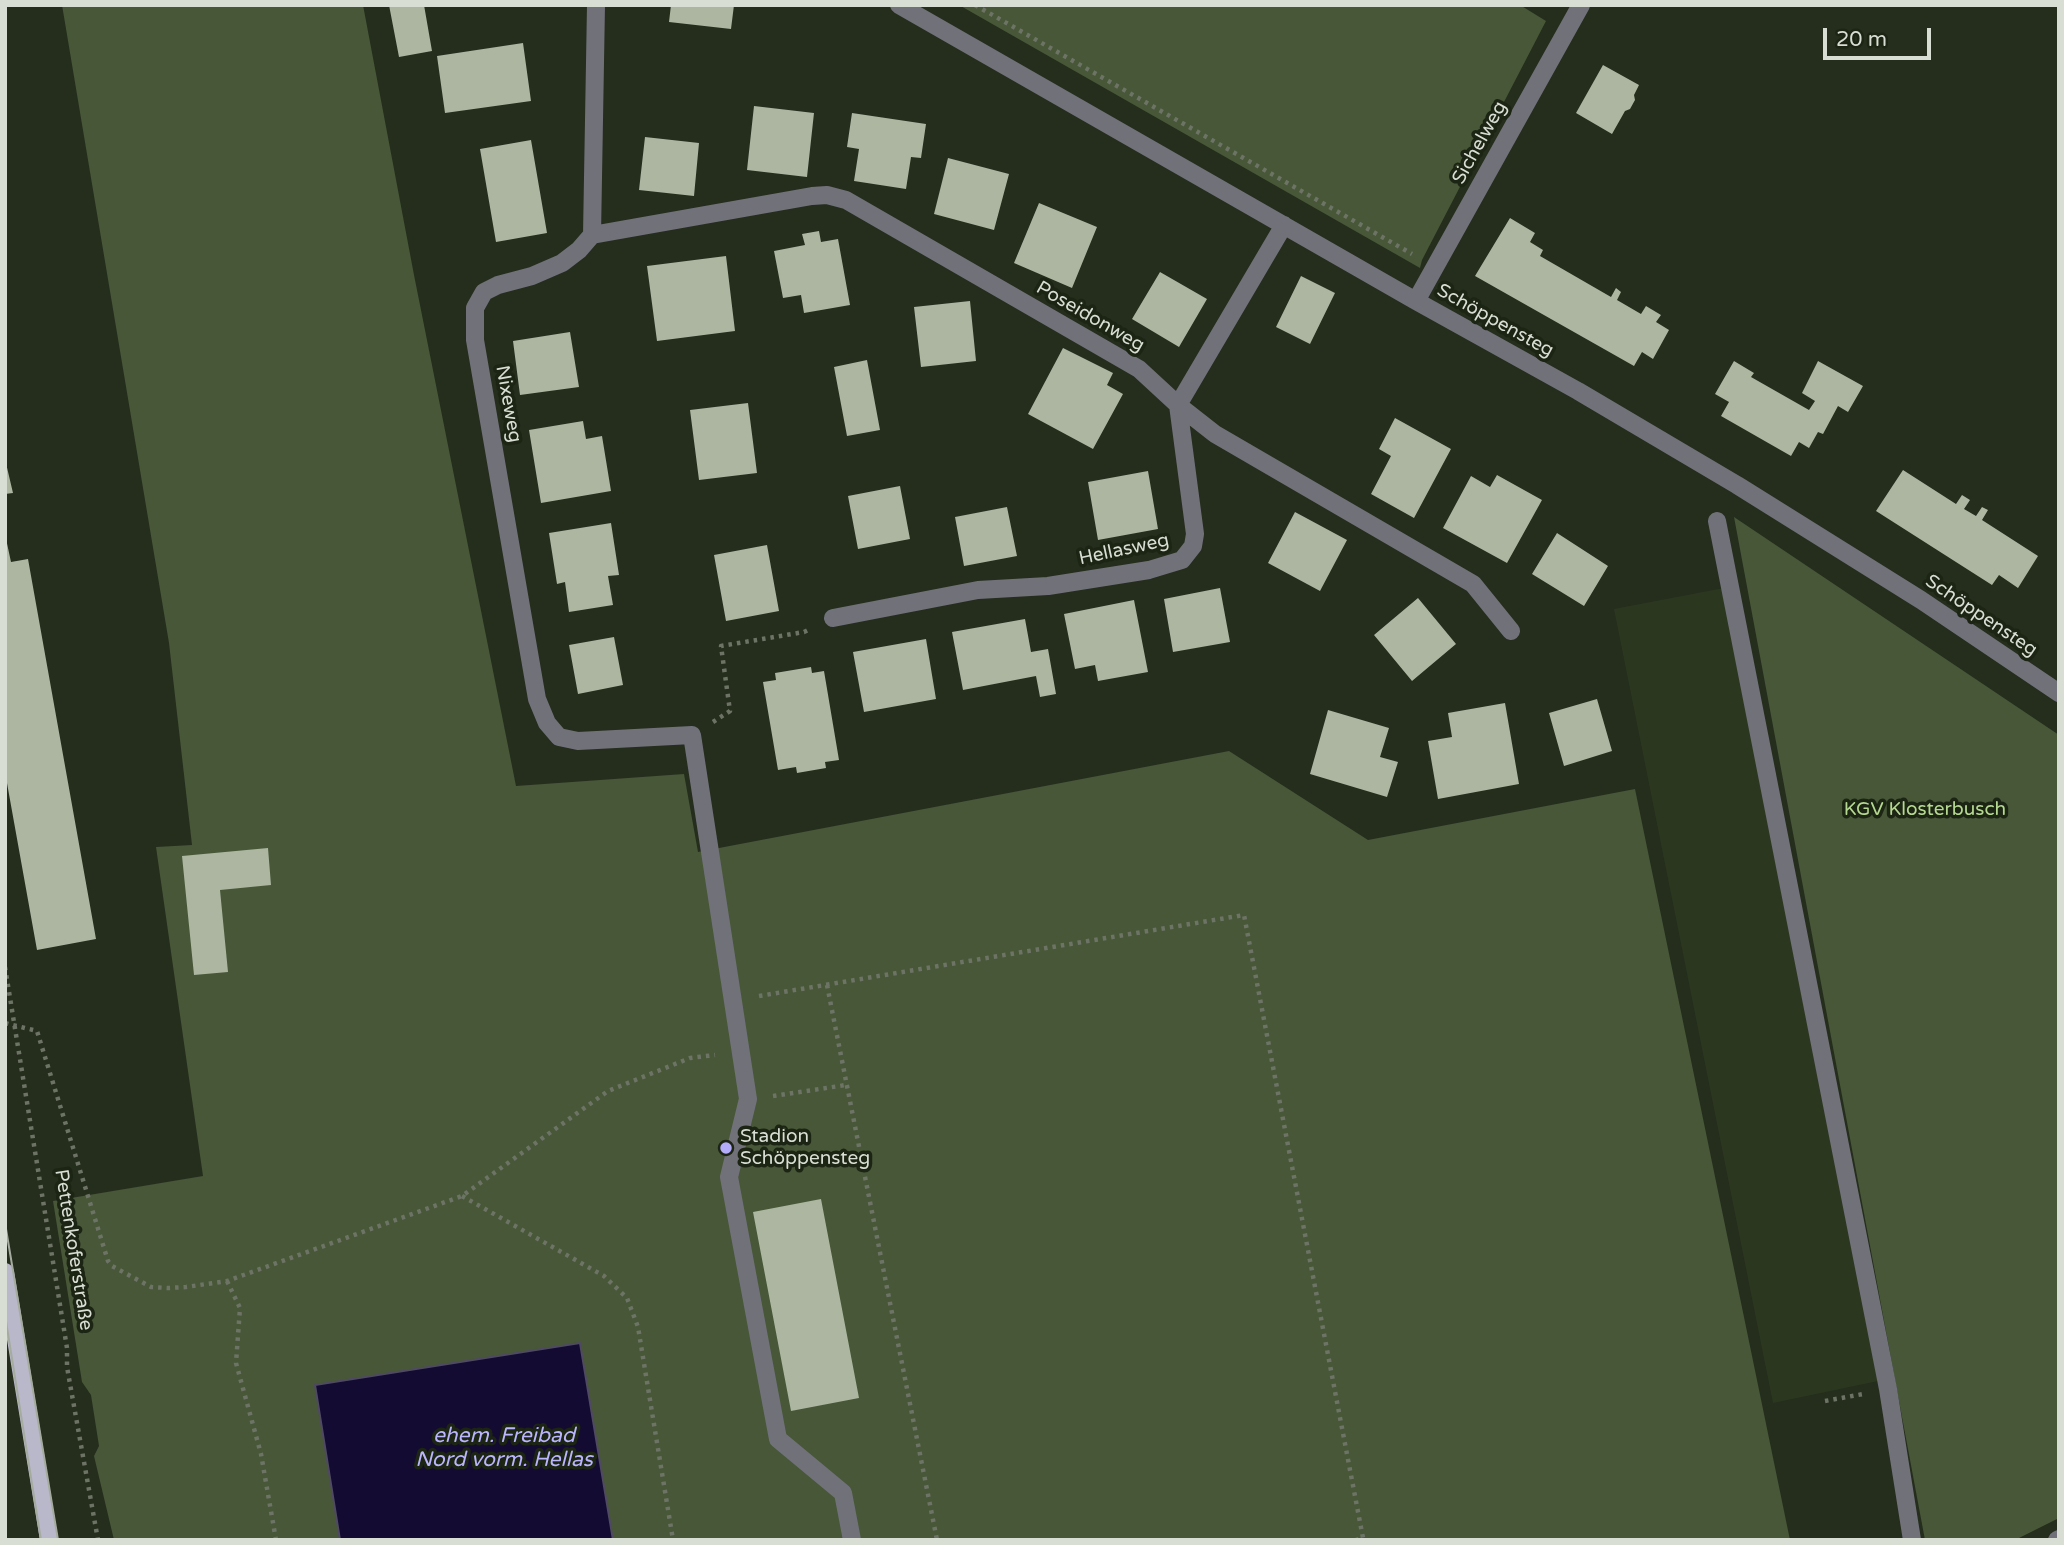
<!DOCTYPE html>
<meta charset="utf-8">
<style>
body{margin:0}
#map{position:relative;width:2064px;height:1545px;overflow:hidden;background:#252d1d;font-family:"Varela Round",sans-serif}
canvas{display:block}
.frame{position:absolute;inset:0;border:7px solid #d8ded3;pointer-events:none}
.scale{position:absolute;left:1823px;top:28px;width:108px;height:32px;box-sizing:border-box;border:4px solid #d8ded3;border-top:0;padding-left:9px;font-size:21px;line-height:24px;white-space:nowrap;color:#d8ded3;-webkit-text-stroke:5px #1c2413;paint-order:stroke}
</style>
<div id="map">
<canvas width="2064" height="1545"></canvas>
<div class="frame"></div>
<div class="scale">20 m</div>
</div>
<script>
const c = document.querySelector('canvas').getContext('2d');
c.lineJoin = 'round';
function fill(path, color) { c.fillStyle = color; c.fill(path, 'evenodd'); }
const poly = rows => new Path2D(rows.map(r => 'M' + r).join(''));
function trace(path, color, width, dash) { c.strokeStyle = color; c.lineWidth = width; c.lineCap = dash ? 'butt' : 'round'; c.setLineDash(dash || []); c.stroke(path); }
function drawText(font, color, halo, rows, align = 'center') {
  c.font = font + ' "Varela Round",sans-serif'; c.lineWidth = 7; c.setLineDash([]); c.textBaseline = 'middle'; c.strokeStyle = halo; c.fillStyle = color; for (const [text, x, y, turn = 0] of rows) {
    c.save(); c.translate(x, y); c.rotate((+turn || 0) * Math.PI / 180); c.textAlign = isNaN(turn) ? turn : align; if (halo) c.strokeText(text, 0, 0); c.fillText(text, 0, 0); c.restore();
  }
}
const built = poly([
 [1724,588,1878,1381,1773,1403,1614,609]
]);
const green = poly([
 [62,5,363,5,414,275,516,786,684,774,698,852,1229,751,1368,840,1635,789,1790,1540,613,1540,580,1343,315,1385,340,1540,114,1540,94,1456,99,1446,91,1395,82,1382,53,1201,203,1176,156,847,192,845,169,643],
 [959,5,1520,5,1546,21,1422,260,1420,268],
 [1734,517,2059,735,2059,1518,2015,1540,1925,1540]
]);
const water = poly([
 [580,1343,613,1540,340,1540,315,1385,580,1343]
]);
const building = poly([
 [389,5,424,5,432,51,399,57],
 [671,5,734,5,731,29,669,22],
 [523,43,531,101,445,113,437,56],
 [1603,65,1639,85,1634,95,1635,100,1630,109,1625,111,1612,134,1576,113],
 [754,106,814,113,807,177,747,170],
 [852,113,926,124,921,158,911,157,906,189,854,181,859,149,847,147],
 [645,137,699,143,694,196,639,190],
 [531,140,547,233,496,242,480,149],
 [948,158,1009,174,994,230,934,214],
 [1039,203,1097,227,1072,288,1014,263],
 [1510,218,1535,233,1530,242,1543,250,1540,256,1611,297,1616,288,1621,292,1617,300,1641,314,1646,306,1661,315,1656,322,1669,330,1653,359,1642,352,1634,366,1475,276],
 [819,231,821,242,838,239,850,305,804,313,801,295,783,298,774,251,805,245,802,234],
 [726,256,735,331,657,341,647,266],
 [1160,272,1207,299,1179,347,1132,319],
 [1301,276,1335,293,1310,344,1276,327],
 [970,301,976,361,921,367,914,307],
 [570,332,579,387,520,395,513,341],
 [1063,348,1113,373,1107,385,1123,394,1093,449,1028,414],
 [867,360,880,430,847,436,834,367],
 [1734,361,1754,373,1751,377,1809,410,1815,401,1802,393,1818,361,1863,386,1848,412,1838,406,1823,434,1818,432,1809,448,1799,442,1791,456,1721,416,1729,402,1715,394],
 [748,403,757,473,699,480,690,410],
 [1395,418,1451,449,1414,518,1371,494,1391,456,1379,449],
 [583,421,586,439,602,436,611,491,541,503,529,430],
 [5,459,13,493,5,494],
 [1903,470,1956,504,1962,495,1970,500,1964,509,1976,516,1982,507,1988,510,1982,520,2038,556,2018,588,1999,575,1992,585,1876,511],
 [1148,471,1158,529,1098,540,1088,482],
 [1497,475,1542,500,1507,563,1443,528,1471,476,1490,487],
 [900,486,910,539,858,549,848,496],
 [1007,507,1017,556,964,566,955,517],
 [1295,512,1347,540,1320,591,1268,563],
 [611,523,619,575,608,576,613,605,569,612,565,582,557,584,549,533],
 [1557,533,1608,566,1584,606,1532,574],
 [5,534,11,562,28,559,96,939,37,950,5,772],
 [767,545,779,611,726,621,714,555],
 [1220,588,1230,642,1173,652,1164,599],
 [1418,598,1456,644,1412,681,1374,635],
 [1134,600,1148,672,1098,681,1095,665,1075,669,1064,614],
 [1025,619,1031,652,1048,649,1056,694,1040,697,1036,676,963,690,952,632],
 [614,637,623,685,578,694,569,645],
 [926,639,936,699,864,712,853,652],
 [811,667,812,673,824,671,839,760,825,762,826,768,797,773,796,767,778,770,763,682,776,680,775,673],
 [1597,699,1612,751,1564,766,1549,713],
 [1505,703,1519,784,1438,799,1428,741,1452,737,1448,713],
 [1328,710,1389,728,1380,757,1398,762,1387,797,1310,774],
 [268,848,271,885,220,890,228,972,194,975,182,856],
 [821,1199,859,1398,791,1411,753,1212]
]);
const path = poly([
 [975,5,1412,254],
 [713,722,730,711,721,646,804,632,810,629],
 [5,967,67,1348,67,1367,98,1540],
 [827,985,937,1540],
 [759,996,1244,915,1363,1538,1356,1540],
 [5,1023,37,1031,108,1261,112,1266,151,1287,168,1288,186,1287,227,1281,462,1196,608,1091,690,1058,715,1055],
 [773,1096,846,1085],
 [462,1196,604,1276,627,1298,638,1327,673,1540],
 [227,1281,240,1308,236,1363,261,1454,276,1540],
 [1825,1401,1863,1394]
]);
const minor = poly([
 [596,5,592,235,579,250,562,263,532,276,498,285,484,292,475,308,475,340,537,699,547,723,559,737,578,741,692,735,748,1099,729,1177,778,1439,843,1493,852,1540],
 [899,5,1416,301,1578,391,1737,485,1921,600,2059,693],
 [592,235,812,196,827,195,846,200,1139,369,1178,405,1215,434,1473,584,1511,631],
 [1416,301,1581,5],
 [1717,521,1888,1389,1912,1540],
 [833,618,978,590,1048,586,1149,570,1182,560,1193,546,1195,534,1178,405,1284,225],
 [2057,1540,2059,1539]
]);
const major = poly([
 [5,1272,49,1540]
]);
const tram = poly([
 [5,1223,58,1540],
 [5,1315,41,1540]
]);
const markers = [
 [726,1148,7,"#b3adf9"]
];
const streetNames = [
 ["Sichelweg",1480,143,-61],
 ["Poseidonweg",1090,317,30],
 ["Schöppensteg",1495,321,29],
 ["Nixeweg",508,404,80],
 ["Hellasweg",1124,550,-12],
 ["Schöppensteg",1981,616,34],
 ["Pettenkoferstraße",73,1250,81]
];
const parkNames = [
 ["KGV Klosterbusch",1925,810]
];
const poiNames = [
 ["Stadion",740,1137],
 ["Schöppensteg",740,1159]
];
const waterNames = [
 ["ehem. Freibad",504,1436],
 ["Nord vorm. Hellas",504,1460]
];
fill(built, '#2c3720');
fill(green, '#475737');
fill(water, '#140b32');
trace(water, '#4f4a62', 2);
fill(building, '#acb6a1');
trace(path, '#6d7466', 4.5, [3.5, 5]);
trace(minor, '#71717a', 18);
trace(major, '#b9b8cb', 18);
trace(tram, '#a5ac9f', 2);
for (const [x, y, r, color] of markers) { const dot = new Path2D(); dot.arc(x, y, r, 0, 2 * Math.PI); c.fillStyle = color; c.fill(dot); trace(dot, '#1c2413', 2.5); }
drawText('19px', '#d8ded3', '#1c2413', streetNames);
drawText('19px', '#b6d991', '#1c2413', parkNames);
drawText('19px', '#d8ded3', '#1c2413', poiNames, 'left');
drawText('italic 21px', '#bbb5fe', '#1c2413', waterNames);
</script>
